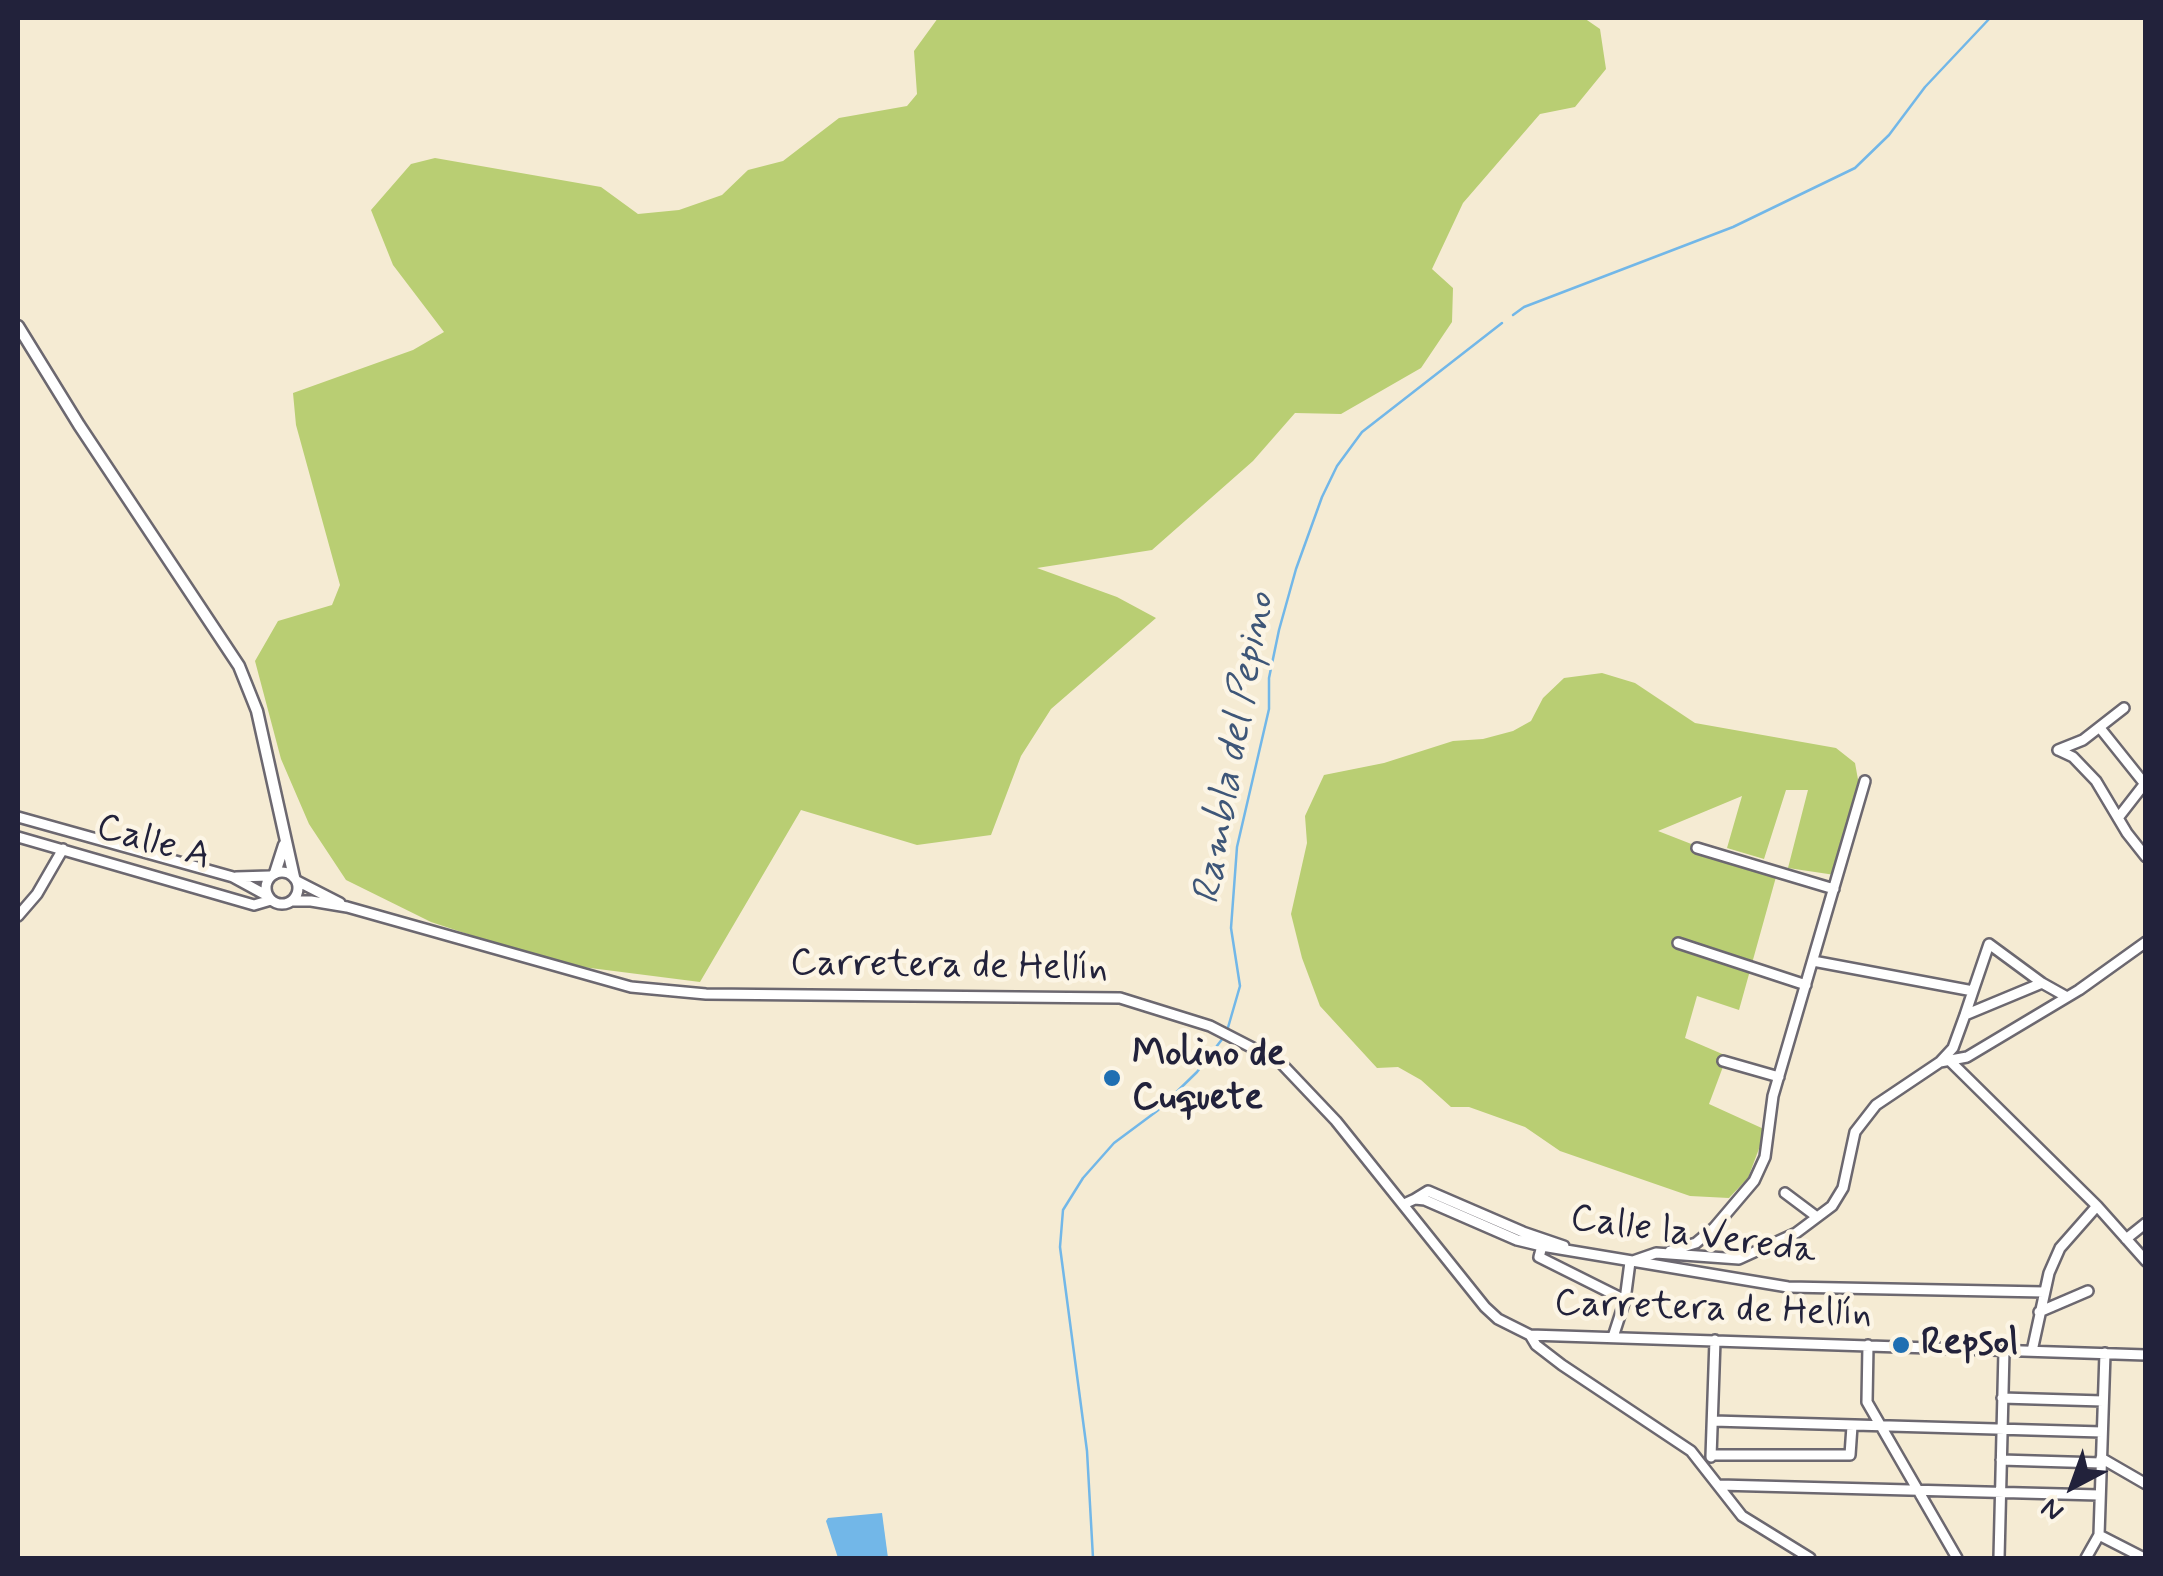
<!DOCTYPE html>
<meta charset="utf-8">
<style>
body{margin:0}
#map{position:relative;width:2163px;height:1576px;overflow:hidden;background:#f5ebd3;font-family:Mynerve,sans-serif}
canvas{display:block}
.frame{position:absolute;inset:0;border:20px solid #22223b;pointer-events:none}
.north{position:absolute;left:2023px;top:1436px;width:100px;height:100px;-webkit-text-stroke:8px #fcf5e5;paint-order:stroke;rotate:221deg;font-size:28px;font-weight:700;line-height:40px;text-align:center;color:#22223b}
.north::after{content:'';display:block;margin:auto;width:35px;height:45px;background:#22223b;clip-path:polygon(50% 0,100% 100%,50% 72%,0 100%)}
</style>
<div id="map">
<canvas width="2163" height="1576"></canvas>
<div class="frame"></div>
<div class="north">N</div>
</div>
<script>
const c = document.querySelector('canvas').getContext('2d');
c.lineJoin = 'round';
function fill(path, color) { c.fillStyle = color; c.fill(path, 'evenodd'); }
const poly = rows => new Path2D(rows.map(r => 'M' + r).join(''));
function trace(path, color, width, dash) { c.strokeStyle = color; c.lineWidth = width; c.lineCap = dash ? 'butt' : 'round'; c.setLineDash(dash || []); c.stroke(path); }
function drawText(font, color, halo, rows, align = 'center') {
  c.font = font + ' Mynerve,sans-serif'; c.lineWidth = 9; c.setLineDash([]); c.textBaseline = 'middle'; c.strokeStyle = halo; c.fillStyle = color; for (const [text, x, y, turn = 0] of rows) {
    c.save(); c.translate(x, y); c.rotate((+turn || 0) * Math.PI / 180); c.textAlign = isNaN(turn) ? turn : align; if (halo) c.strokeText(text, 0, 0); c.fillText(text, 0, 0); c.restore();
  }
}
const green = poly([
 [938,18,1584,18,1600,29,1606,69,1575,107,1540,114,1463,203,1432,269,1453,288,1452,322,1421,368,1341,414,1295,413,1253,461,1152,550,1037,568,1117,597,1156,618,1051,709,1021,756,991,835,917,845,801,810,700,982,559,964,431,922,346,880,309,824,281,759,255,661,278,621,332,605,340,585,296,425,293,393,413,350,444,332,393,265,371,210,411,164,435,158,601,187,638,214,679,210,722,195,748,170,783,161,839,118,907,106,917,94,914,51],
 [1602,673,1635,683,1695,723,1836,748,1855,763,1859,785,1857,810,1843,840,1835,875,1788,868,1808,790,1786,790,1764,859,1727,848,1742,796,1658,831,1776,877,1739,1010,1697,996,1685,1038,1727,1056,1709,1104,1766,1130,1748,1178,1729,1198,1690,1196,1560,1151,1525,1127,1469,1107,1451,1107,1421,1080,1398,1067,1377,1068,1320,1006,1302,958,1291,914,1307,843,1305,816,1324,775,1384,763,1453,741,1483,739,1513,731,1531,721,1543,698,1564,678]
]);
const water = poly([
 [882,1513,888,1558,838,1558,826,1521,828,1518]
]);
const stream = poly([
 [1513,315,1524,307,1733,227,1855,168,1889,135,1925,87,1990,18],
 [1227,1031,1240,986,1231,928,1237,847,1269,709,1269,678,1279,630,1296,569,1322,497,1337,466,1362,432,1502,323],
 [1093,1558,1087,1451,1060,1247,1063,1210,1083,1178,1114,1143,1157,1111,1197,1072,1223,1038]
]);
const minor = poly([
 [2100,728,2144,783],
 [2058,750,2073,757,2096,781,2127,833,2146,857],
 [2058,750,2083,740,2124,708],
 [18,817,233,877,266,895],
 [2118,818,2146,782],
 [18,837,254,905,271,900],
 [1697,848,1834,889],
 '266 888a16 16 0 1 1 32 0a16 16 0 1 1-32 0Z',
 [236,877,270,876],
 [297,881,340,903],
 [292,901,311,901,347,907,631,987,706,994,1120,998,1210,1026,1280,1062,1336,1121,1485,1307,1498,1319,1530,1335,2146,1355],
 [18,916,37,894,63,849],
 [1678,943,1806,985],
 [1813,961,1973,991],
 [2042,983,2067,997],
 [1723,1061,1779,1077],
 [1940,1062,1953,1048,1965,1015,1973,991,1989,944,2042,983,1965,1015],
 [1951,1062,2097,1206,2146,1261],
 [1785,1193,1817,1217],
 [1415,1199,1428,1191,1523,1232,1564,1246],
 [1404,1204,1415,1199,1425,1200,1517,1240,1542,1246,1788,1287,2044,1292],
 [2126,1239,2146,1223],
 [1542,1246,1539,1257,1625,1300],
 [1670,1251,1696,1243,1714,1228,1754,1181,1765,1157,1773,1096,1865,781],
 [2039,1312,2088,1291],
 [1530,1335,1536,1345,1562,1365,1691,1451,1742,1516,1810,1558],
 [1613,1337,1625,1300,1630,1262,1656,1253,1739,1259,1796,1233,1832,1206,1843,1188,1855,1132,1876,1105,1940,1062,1967,1057,2079,990,2146,942],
 [1868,1345,1867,1402,1957,1558],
 [2032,1351,2049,1273,2060,1248,2097,1206],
 [2002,1398,2103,1401],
 [1713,1421,2102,1432],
 [1711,1455,1850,1455,1852,1426],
 [1711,1457,1715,1340],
 [2101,1458,2146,1484],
 [2001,1460,2101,1463],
 [1719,1485,2099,1495],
 [2099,1535,2144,1558],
 [1999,1558,2004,1350],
 [2086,1558,2099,1535,2105,1353]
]);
const tertiary = poly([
 [18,326,79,425,239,666,257,711,294,877],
 [275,873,284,845]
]);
const markers = [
 [1112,1078,10,"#1f6fb2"],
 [1901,1345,10,"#1f6fb2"]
];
const streetNames = [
 ["Calle A",153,844,16],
 ["Carretera de Hellín",949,968,1],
 ["Calle la Vereda",1693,1237,8],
 ["Carretera de Hellín",1713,1311,2]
];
const poiNames = [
 ["Molino de",1132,1056],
 ["Cuquete",1132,1100],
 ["Repsol",1921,1345]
];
const waterNames = [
 ["Rambla del Pepino",1236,749,-80]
];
fill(green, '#b9ce73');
fill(water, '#72b7e8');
trace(stream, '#72b7e8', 2.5);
trace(minor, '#6c6870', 14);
trace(tertiary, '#6c6870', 15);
trace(minor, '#fff', 9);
trace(tertiary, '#fff', 10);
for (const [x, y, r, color] of markers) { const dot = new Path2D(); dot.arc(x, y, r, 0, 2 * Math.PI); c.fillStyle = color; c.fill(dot); trace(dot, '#fcf5e5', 4); }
drawText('38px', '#22223b', '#fcf5e5', streetNames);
drawText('bold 38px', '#22223b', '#fcf5e5', poiNames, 'left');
drawText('italic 40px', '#3e5678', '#fcf5e5', waterNames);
</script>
